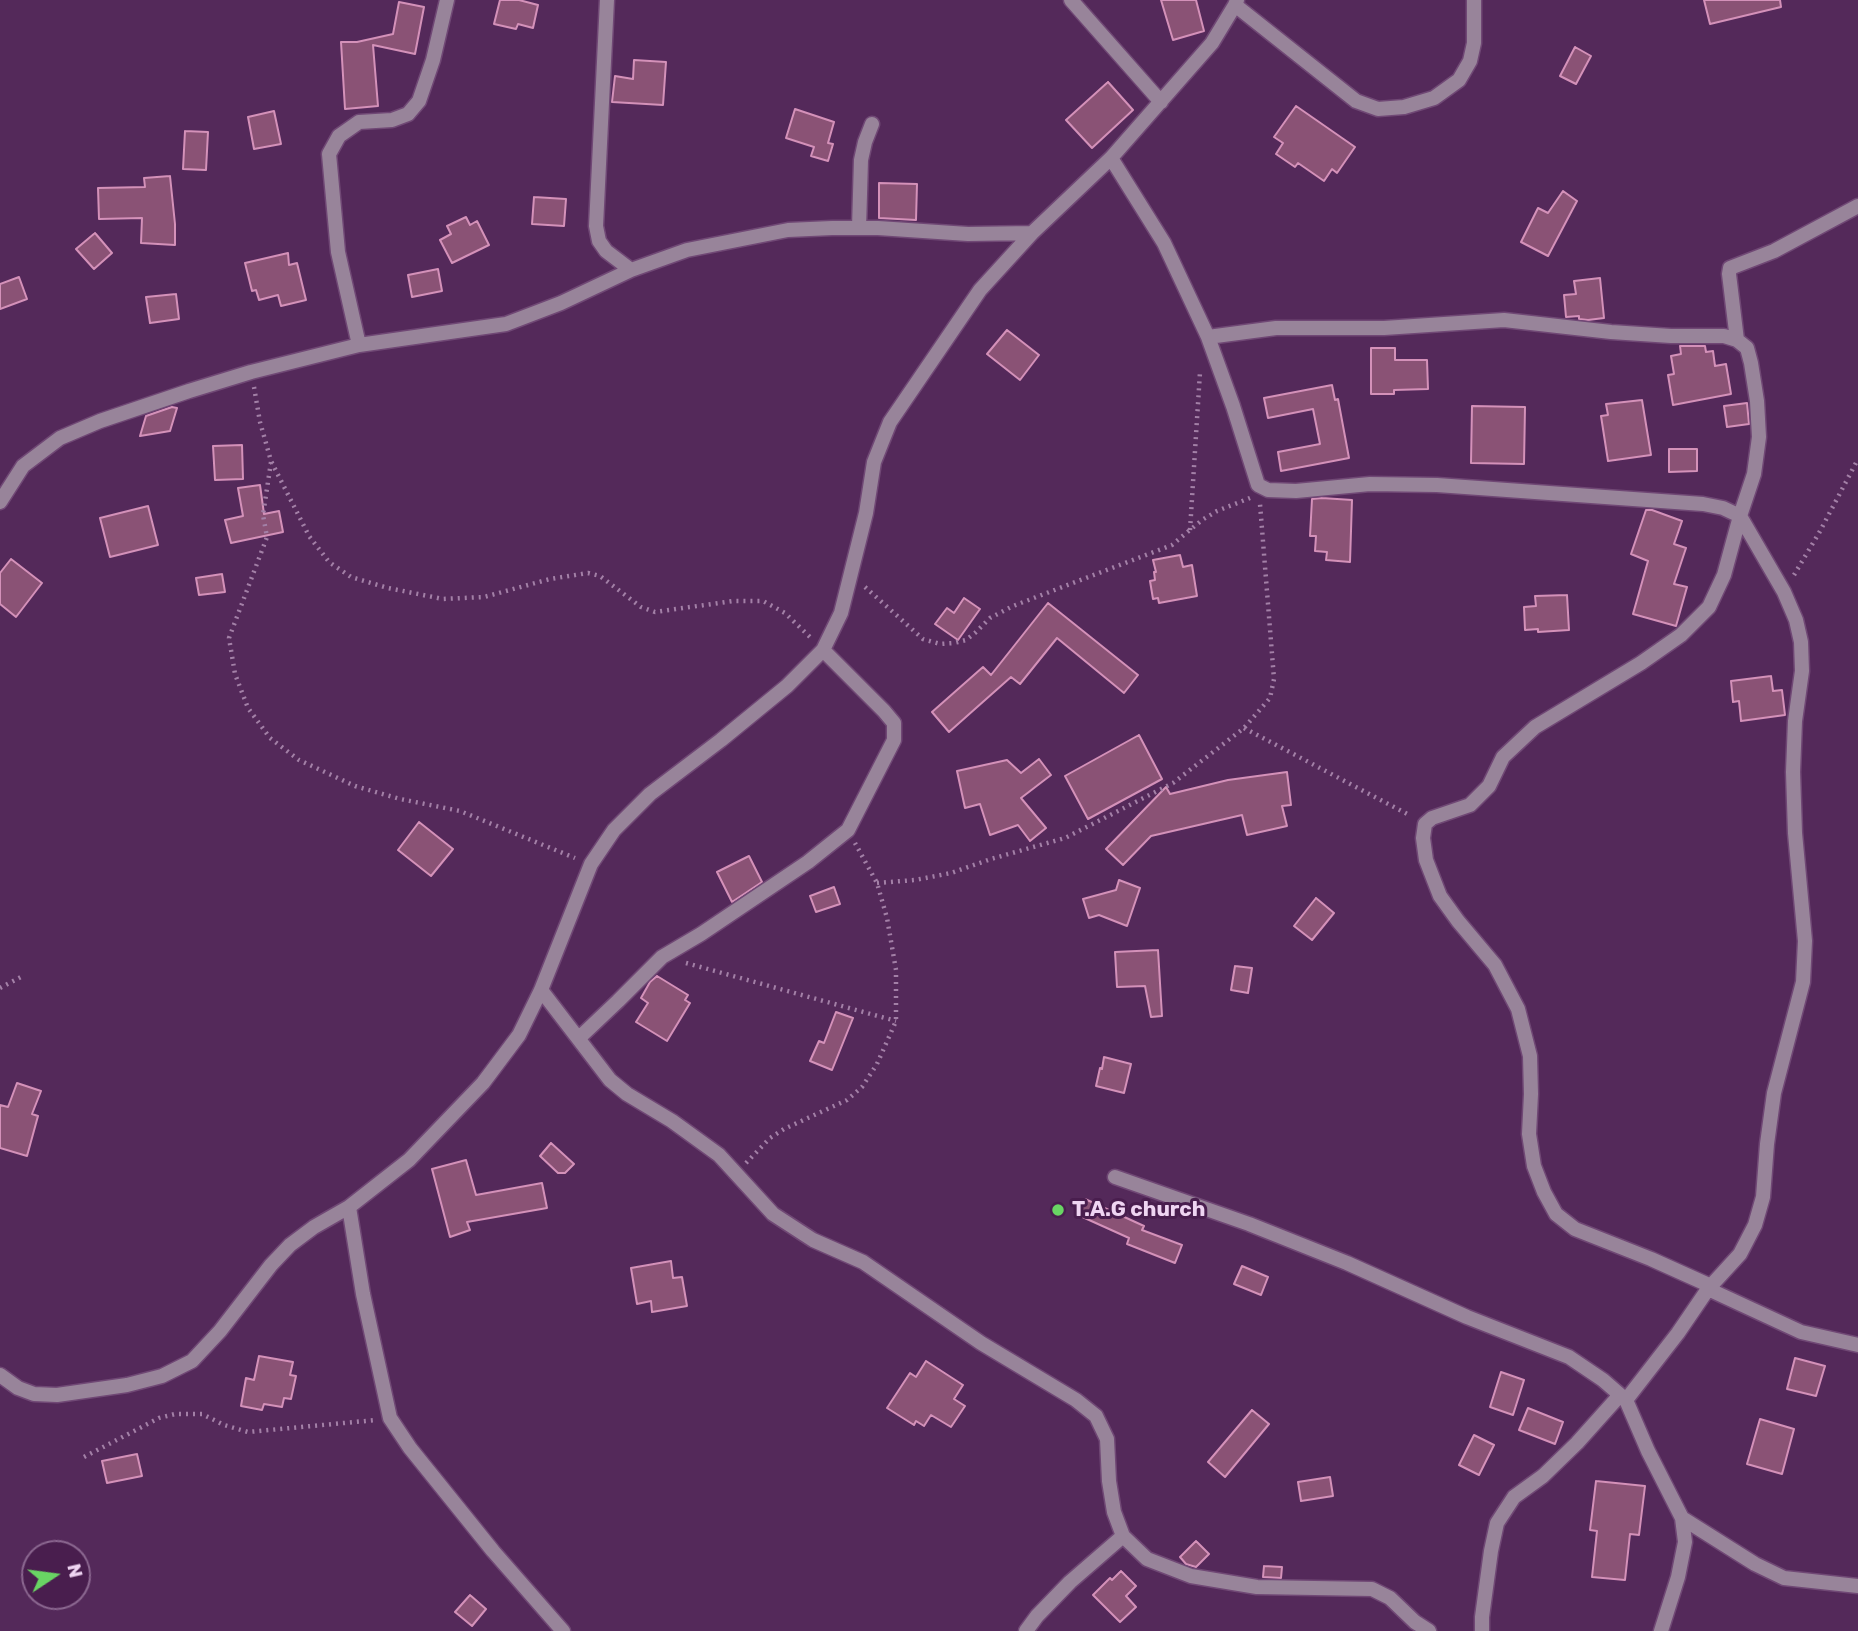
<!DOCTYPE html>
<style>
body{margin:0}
#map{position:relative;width:1858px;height:1631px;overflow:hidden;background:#54295a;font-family:Rubik,sans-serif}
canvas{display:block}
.north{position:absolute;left:21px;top:1540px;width:70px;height:70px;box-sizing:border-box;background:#491e4e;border:2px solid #8b6790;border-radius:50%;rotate:77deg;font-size:19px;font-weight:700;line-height:28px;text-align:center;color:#efd5f2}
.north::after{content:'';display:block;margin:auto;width:24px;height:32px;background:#69d464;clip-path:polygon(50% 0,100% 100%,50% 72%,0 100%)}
</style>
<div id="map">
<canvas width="1858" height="1631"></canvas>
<div class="north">N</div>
</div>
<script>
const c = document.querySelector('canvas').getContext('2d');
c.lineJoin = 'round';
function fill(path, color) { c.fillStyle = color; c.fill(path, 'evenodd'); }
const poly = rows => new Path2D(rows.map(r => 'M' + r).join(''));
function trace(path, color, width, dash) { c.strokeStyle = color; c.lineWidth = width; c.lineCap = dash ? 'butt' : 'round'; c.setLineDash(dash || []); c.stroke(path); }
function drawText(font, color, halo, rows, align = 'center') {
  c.font = font + ' Rubik,sans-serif'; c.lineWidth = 6; c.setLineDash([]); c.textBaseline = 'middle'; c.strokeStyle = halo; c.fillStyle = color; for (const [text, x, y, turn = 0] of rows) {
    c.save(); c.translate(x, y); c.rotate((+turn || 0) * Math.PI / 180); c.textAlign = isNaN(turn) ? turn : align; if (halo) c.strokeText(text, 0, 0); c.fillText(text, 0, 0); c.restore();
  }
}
const building = poly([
 [500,0,519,0,538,5,533,28,518,24,516,29,494,24,500,0],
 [1161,0,1196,0,1204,31,1173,40,1161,0],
 [1704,0,1780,0,1781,7,1710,24,1704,0],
 [399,2,424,7,415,54,373,45,378,106,345,109,341,42,357,42,393,34,399,2],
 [1575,47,1591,56,1576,84,1560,76,1575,47],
 [634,60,666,62,663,105,612,102,615,76,633,79,634,60],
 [1108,82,1133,110,1092,148,1066,120,1108,82],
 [1296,106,1355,147,1337,173,1332,169,1324,181,1298,163,1295,167,1276,154,1283,143,1274,137,1296,106],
 [795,109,834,122,828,143,833,144,828,161,811,156,814,147,786,138,795,109],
 [274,111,281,144,254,149,248,117,274,111],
 [185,131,208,132,206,170,183,169,185,131],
 [170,176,175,224,175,245,141,243,142,218,99,219,98,188,145,187,144,178,170,176],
 [879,183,917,184,916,220,879,218,879,183],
 [1563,191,1577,201,1548,256,1521,242,1538,208,1548,213,1563,191],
 [534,197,566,199,564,226,532,224,534,197],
 [466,217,470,225,477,221,489,245,452,263,440,240,451,234,447,226,466,217],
 [95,233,112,253,94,269,76,249,95,233],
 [288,253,289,265,297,263,306,300,281,306,278,295,259,300,256,290,252,291,245,263,288,253],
 [438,269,442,291,412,297,408,275,438,269],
 [19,277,27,299,0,309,0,284,19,277],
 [1600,278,1604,318,1588,320,1579,319,1579,316,1566,317,1564,295,1576,294,1574,281,1600,278],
 [176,294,179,319,150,323,146,297,176,294],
 [1007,330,1039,355,1020,380,987,354,1007,330],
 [1680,346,1705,346,1706,352,1713,351,1715,366,1726,364,1731,394,1673,405,1668,375,1674,374,1671,356,1681,354,1680,346],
 [1371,348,1395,348,1395,360,1427,360,1428,389,1394,390,1394,394,1371,394,1371,348],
 [1332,385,1335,400,1338,399,1349,458,1281,471,1278,452,1320,444,1313,409,1268,418,1264,398,1332,385],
 [1642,400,1651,455,1608,461,1601,416,1608,415,1606,404,1642,400],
 [1747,403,1749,424,1727,427,1724,406,1747,403],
 [1472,406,1525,407,1524,464,1471,463,1472,406],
 [172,407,177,408,170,431,140,436,146,416,172,407],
 [242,445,243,479,215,480,213,446,242,445],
 [1669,449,1697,449,1697,471,1669,472,1669,449],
 [260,485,264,514,279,511,283,532,231,543,225,520,243,516,238,488,260,485],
 [1322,498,1352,500,1350,562,1326,560,1327,552,1315,551,1316,536,1310,536,1312,499,1322,498],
 [148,506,158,545,110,557,100,518,148,506],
 [1646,510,1652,510,1682,521,1674,544,1686,548,1674,584,1687,587,1676,626,1633,614,1648,561,1631,554,1646,510],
 [1180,555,1183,567,1192,565,1197,596,1159,603,1158,598,1153,599,1150,581,1155,580,1154,572,1156,572,1153,560,1180,555],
 [11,559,42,583,16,617,0,604,0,573,11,559],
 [222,574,225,592,199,595,196,578,222,574],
 [1567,595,1569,630,1538,632,1538,629,1525,630,1524,607,1536,606,1535,596,1567,595],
 [964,598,980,609,958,640,935,624,947,608,954,613,964,598],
 [1048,603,1138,675,1124,693,1057,638,1020,684,1011,677,949,732,932,712,983,667,991,675,1048,603],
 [1771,676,1773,691,1782,690,1785,715,1741,721,1739,701,1733,702,1731,681,1771,676],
 [1139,735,1162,779,1088,819,1065,776,1139,735],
 [1039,759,1051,775,1021,798,1046,828,1030,841,1018,825,990,835,980,804,965,808,957,771,1007,760,1021,773,1039,759],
 [1287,772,1291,805,1282,806,1287,826,1247,835,1242,815,1151,836,1123,865,1106,849,1166,787,1170,794,1228,780,1287,772],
 [419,822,453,849,431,876,398,850,419,822],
 [749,856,762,882,732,902,717,872,749,856],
 [1119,880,1140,888,1127,926,1099,915,1089,918,1083,899,1116,890,1119,880],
 [834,887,840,904,816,912,810,896,834,887],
 [1316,898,1334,913,1312,940,1294,926,1316,898],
 [1158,950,1162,1016,1151,1017,1145,986,1117,987,1115,952,1158,950],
 [1235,966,1252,968,1248,993,1231,990,1235,966],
 [657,976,688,995,685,1000,690,1003,667,1041,636,1022,648,1003,641,998,650,982,657,976],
 [836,1012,853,1018,832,1070,810,1061,819,1041,824,1043,836,1012],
 [1104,1057,1131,1064,1124,1093,1096,1086,1100,1068,1102,1069,1104,1057],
 [17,1083,41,1091,32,1114,38,1116,27,1156,0,1148,0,1105,8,1107,17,1083],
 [551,1143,574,1164,565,1173,558,1173,540,1156,551,1143],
 [466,1160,476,1195,542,1183,547,1208,467,1222,470,1230,450,1237,432,1169,466,1160],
 [1085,1199,1144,1226,1142,1230,1182,1245,1175,1263,1127,1244,1129,1238,1078,1215,1085,1199],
 [671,1261,673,1278,682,1277,687,1306,652,1312,651,1301,637,1304,631,1268,671,1261],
 [1242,1266,1268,1277,1261,1295,1234,1284,1242,1266],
 [259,1356,293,1362,290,1375,296,1376,291,1399,284,1398,282,1407,264,1404,262,1410,241,1406,246,1378,254,1380,259,1356],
 [1795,1358,1825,1366,1816,1396,1787,1389,1795,1358],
 [926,1361,963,1385,954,1399,965,1406,951,1427,931,1415,924,1426,916,1421,914,1425,887,1408,910,1373,916,1377,926,1361],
 [1501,1372,1524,1380,1513,1415,1490,1407,1501,1372],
 [1528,1408,1563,1422,1555,1444,1519,1430,1528,1408],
 [1252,1410,1269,1424,1225,1477,1208,1462,1252,1410],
 [1760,1419,1794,1429,1782,1474,1747,1464,1760,1419],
 [1474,1435,1494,1445,1479,1475,1459,1465,1474,1435],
 [137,1454,142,1476,107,1483,102,1461,137,1454],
 [1330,1477,1333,1496,1301,1501,1298,1482,1330,1477],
 [1596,1481,1645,1486,1639,1535,1630,1534,1625,1580,1592,1577,1597,1531,1590,1530,1596,1481],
 [1196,1541,1209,1554,1196,1567,1186,1564,1180,1557,1196,1541],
 [1264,1566,1282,1567,1281,1578,1263,1577,1264,1566],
 [1121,1571,1136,1586,1126,1596,1136,1607,1120,1622,1093,1595,1110,1578,1112,1580,1121,1571],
 [470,1595,486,1609,472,1626,455,1612,470,1595]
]);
const path = poly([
 [254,387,260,422,271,461,309,536,329,562,351,577,388,588,443,599,484,597,550,579,588,573,600,576,641,607,655,612,733,601,763,601,785,613,812,639],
 [271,462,263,515,267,537,229,638,235,674,248,708,270,738,299,760,355,786,400,799,460,811,575,858],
 [1190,530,1200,372],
 [1794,575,1819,533,1858,459],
 [865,587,923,639,940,644,954,643,966,640,975,633,990,618,1013,606,1172,545,1202,520,1217,511,1250,498],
 [1244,728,1411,816],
 [877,883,915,880,951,873,991,859,1065,838,1173,783,1244,728,1270,698,1274,679,1260,504],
 [686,963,896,1021],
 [0,988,23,976],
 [746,1163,770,1138,784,1129,847,1100,862,1087,877,1064,896,1021,896,970,887,918,877,883,855,843],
 [84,1457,159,1418,175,1414,202,1414,224,1425,248,1432,376,1420]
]);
const minor = poly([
 [607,0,596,226,599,241,606,251,631,270],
 [1071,0,1161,102],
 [1235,5,1356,101,1378,109,1404,107,1434,98,1459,80,1470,61,1474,43,1474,0],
 [1111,158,1164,243,1208,337,1233,406,1258,485,1268,490,1296,491,1370,484,1437,485,1703,504,1723,508,1740,516,1784,592,1796,620,1801,642,1802,671,1795,721,1793,772,1795,833,1805,941,1803,982,1774,1093,1767,1144,1763,1197,1755,1225,1740,1254,1708,1289,1678,1333,1626,1400],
 [859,228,861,160,865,142,872,124],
 [1208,337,1276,328,1384,328,1504,320,1611,332,1671,336,1724,336,1737,340,1747,348,1751,363,1757,401,1759,437,1754,474,1740,516,1724,575,1709,607,1681,635,1641,663,1535,727,1503,757,1489,786,1470,805,1432,818,1425,824,1423,838,1426,860,1440,896,1458,921,1495,965,1518,1009,1530,1056,1531,1094,1529,1134,1534,1166,1544,1192,1556,1214,1575,1229,1651,1259,1711,1286],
 [1737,340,1729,274,1730,268,1774,251,1858,206],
 [359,345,338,252,329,154,339,136,359,122,392,120,408,114,419,101,433,60,447,0],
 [0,502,23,466,60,438,100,421,189,391,251,372,359,345,506,324,561,303,631,270,687,250,788,230,832,228,878,228,968,234,1032,233],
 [541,990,610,1080,627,1094,672,1121,719,1155,773,1214,813,1240,863,1262,981,1343,1076,1400,1096,1416,1107,1439,1109,1481,1114,1512,1123,1536,1147,1559,1191,1576,1257,1587,1372,1589,1390,1598,1415,1622,1429,1631],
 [579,1038,618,1001,662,957,701,934,808,862,848,830,894,740,894,723,884,711,823,650],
 [1115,1177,1249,1224,1347,1263,1467,1317,1569,1357,1603,1380,1626,1400,1648,1451,1682,1518,1685,1542,1678,1577,1661,1631],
 [349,1207,363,1294,390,1418,410,1448,493,1551,563,1631],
 [1708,1289,1801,1332,1858,1345],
 [0,1375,18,1388,34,1394,57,1395,127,1385,162,1376,192,1361,220,1331,271,1265,290,1245,314,1227,349,1207,409,1160,483,1083,519,1035,541,990,591,864,614,830,650,794,721,740,787,686,823,650,841,613,866,513,874,462,890,422,980,290,1032,233,1111,158,1212,43,1235,5,1237,0],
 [1682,1518,1755,1564,1784,1578,1858,1586],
 [1026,1631,1037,1616,1070,1582,1123,1536],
 [1482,1631,1482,1617,1491,1551,1497,1523,1514,1497,1543,1476,1577,1443,1620,1395]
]);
const markers = [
 [1058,1210,7,"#69d464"]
];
const poiNames = [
 ["T.A.G church",1072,1210]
];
fill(building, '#8a5275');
trace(building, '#d491b9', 2);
trace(minor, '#704875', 17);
trace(path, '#a380a7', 4.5, [2, 5]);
trace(minor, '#98849a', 14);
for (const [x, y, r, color] of markers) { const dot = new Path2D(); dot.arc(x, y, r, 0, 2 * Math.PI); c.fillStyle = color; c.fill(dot); trace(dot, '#491e4e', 2.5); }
drawText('bold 21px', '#efd5f2', '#491e4e', poiNames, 'left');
</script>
